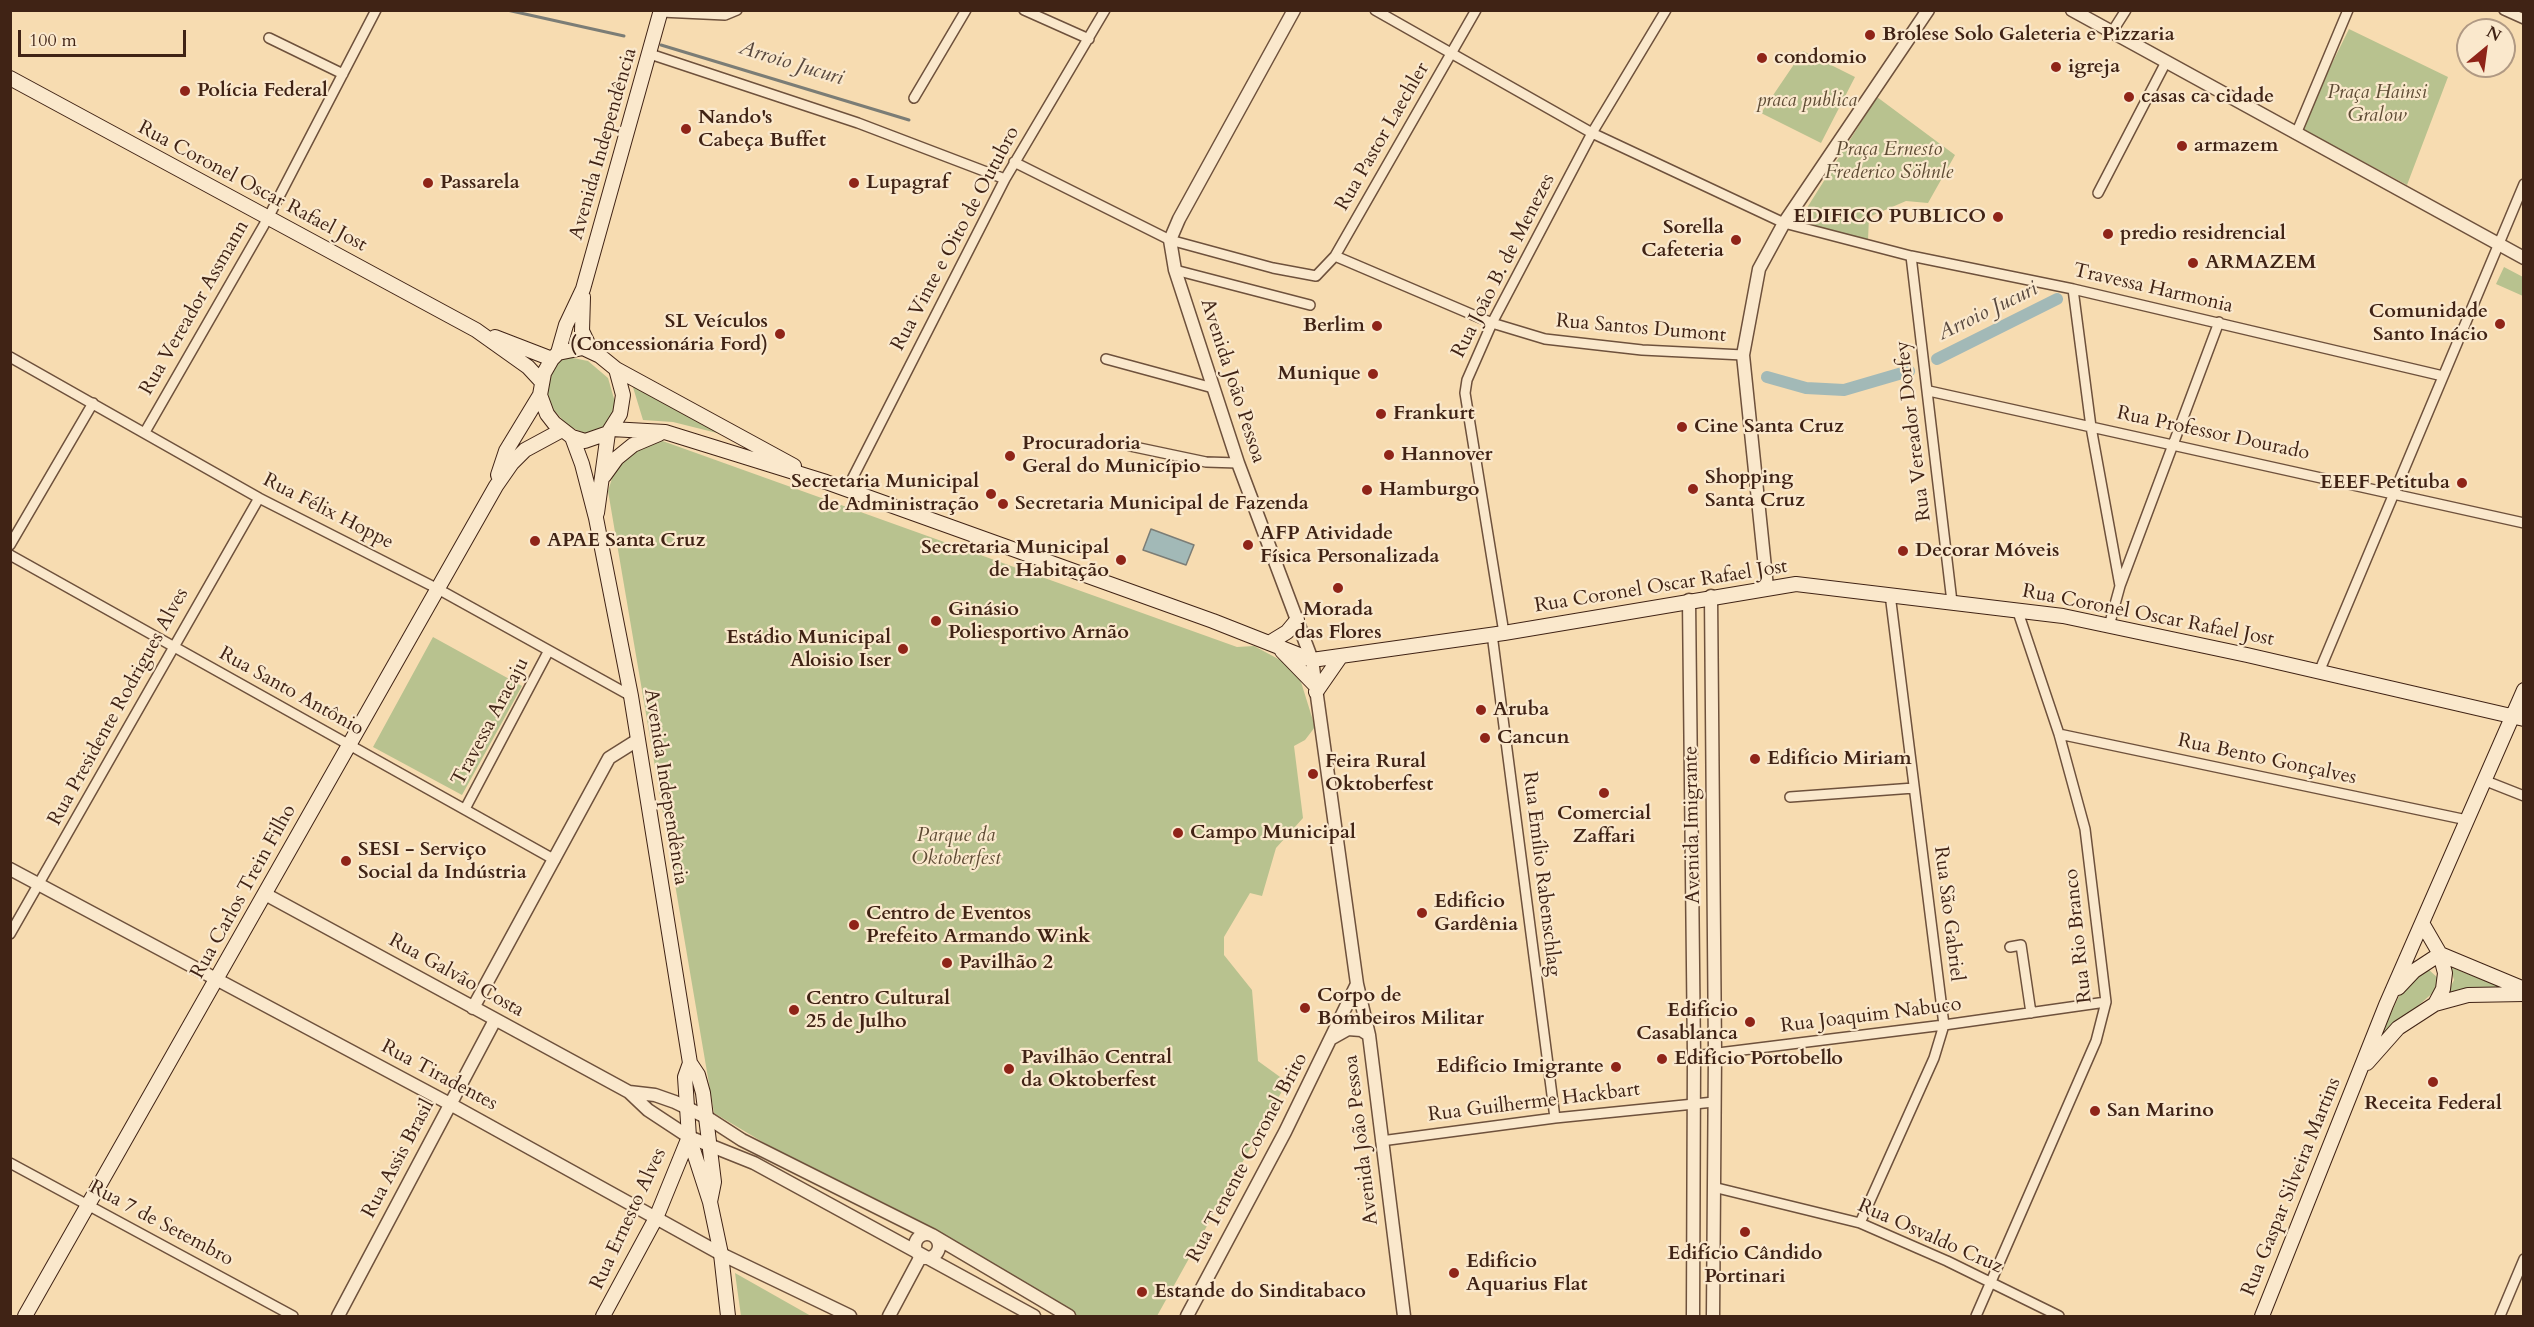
<!DOCTYPE html>
<meta charset="utf-8">
<style>
body{margin:0}
#map{position:relative;width:2534px;height:1327px;overflow:hidden;background:#f7dcb1;font-family:Cardo,serif}
canvas{display:block}
.frame{position:absolute;inset:0;border:12px solid #402315;pointer-events:none}
.north{position:absolute;left:2456px;top:18px;width:60px;height:60px;box-sizing:border-box;background:#fae8cc;border:2px solid #b09983;border-radius:50%;rotate:29deg;font-size:16px;font-weight:700;line-height:24px;text-align:center;color:#402315}
.north::after{content:'';display:block;margin:auto;width:21px;height:27px;background:#8f2418;clip-path:polygon(50% 0,100% 100%,50% 72%,0 100%)}
.scale{position:absolute;left:18px;top:30px;width:168px;height:27px;box-sizing:border-box;border:3px solid #402315;border-top:0;padding-left:8px;font-size:18px;line-height:21px;white-space:nowrap;color:#402315;-webkit-text-stroke:4px #fae8cc;paint-order:stroke}
</style>
<div id="map">
<canvas width="2534" height="1327"></canvas>
<div class="frame"></div>
<div class="north">N</div>
<div class="scale">100 m</div>
</div>
<script>
const c = document.querySelector('canvas').getContext('2d');
c.lineJoin = 'round';
function fill(path, color) { c.fillStyle = color; c.fill(path, 'evenodd'); }
const poly = rows => new Path2D(rows.map(r => 'M' + r).join(''));
function trace(path, color, width, dash) { c.strokeStyle = color; c.lineWidth = width; c.lineCap = dash ? 'butt' : 'round'; c.setLineDash(dash || []); c.stroke(path); }
function drawText(font, color, halo, rows, align = 'center') {
  c.font = font + ' Cardo,serif'; c.lineWidth = 4.5; c.setLineDash([]); c.textBaseline = 'middle'; c.strokeStyle = halo; c.fillStyle = color; for (const [text, x, y, turn = 0] of rows) {
    c.save(); c.translate(x, y); c.rotate((+turn || 0) * Math.PI / 180); c.textAlign = isNaN(turn) ? turn : align; if (halo) c.strokeText(text, 0, 0); c.fillText(text, 0, 0); c.restore();
  }
}
const green = poly([
 [2349,29,2448,77,2407,185,2300,128],
 [1803,51,1855,77,1821,143,1761,113],
 [1877,97,1955,155,1928,203,1906,201,1869,217,1868,240,1798,222],
 [2504,267,2523,277,2523,296,2496,284],
 [568,357,588,361,608,378,615,402,615,412,606,428,590,434,582,432,568,426,552,408,546,387,549,371,561,360],
 [632,384,725,435,673,422,643,420],
 [657,439,1237,647,1254,646,1297,669,1315,727,1305,740,1294,746,1303,818,1276,848,1262,896,1250,893,1224,937,1224,955,1252,990,1258,1061,1287,1082,1157,1316,1077,1316,987,1260,884,1203,808,1169,714,1113,608,491,616,466,631,452],
 [433,637,522,686,462,795,373,747],
 [2450,967,2501,987,2448,992,2454,980],
 [2428,969,2439,979,2436,990,2378,1041,2400,994,2409,980],
 [735,1273,811,1316,741,1316]
]);
const water = poly([
 [1151,529,1194,545,1186,565,1143,550,1151,529]
]);
const stream = poly([
 [507,10,624,36],
 [661,45,909,120]
]);
const canal = poly([
 [1937,359,2057,299],
 [1767,377,1806,388,1844,390,1909,371]
]);
const minor = poly([
 [1024,10,1089,39],
 [1375,10,1592,133,1784,223,1911,256,2073,289,2443,376],
 [2504,10,2524,19],
 [661,12,725,15,737,10],
 [2112,32,2126,10],
 [269,38,343,74],
 [650,54,858,123,1005,179],
 [914,98,966,10],
 [2296,134,2348,10],
 [1014,162,1170,240,1273,268,1316,276,1335,256,1476,10],
 [2098,193,2166,62],
 [1335,256,1492,323,1545,339,1642,350,1743,355],
 [1911,256,1952,602],
 [1175,270,1310,305],
 [2073,289,2091,427,2120,586],
 [10,357,259,498,438,589,631,696],
 [1106,359,1213,388],
 [1929,391,2524,523],
 [145,432,268,218,376,10],
 [1130,446,1206,462,1238,463],
 [847,489,1005,179,1105,10],
 [10,545,93,403],
 [10,555,555,860],
 [2109,626,2120,586,2219,322],
 [1504,633,1465,393,1467,380,1492,323,1592,133,1666,10],
 [1492,634,1555,1118],
 [2319,672,2524,184],
 [2059,734,2467,820],
 [2486,781,2524,796],
 [1790,797,1914,788],
 [465,809,548,652],
 [10,934,259,498],
 [2010,947,2021,945,2031,1013],
 [1694,1056,1944,1025,2106,1002],
 [1381,1141,1555,1118,1714,1102],
 [10,1163,293,1316],
 [1713,1187,1860,1223,1947,1261,2059,1316],
 [1860,1223,1934,1058,1944,1025,1890,594],
 [1976,1316,2096,1041,2106,1002,2085,829,2059,734,2017,609],
 [2500,1316,2524,1259]
]);
const tertiary = poly([
 [1294,10,1179,219,1170,240,1175,270,1238,463,1312,660,1357,984,1369,1035,1404,1316],
 [2072,10,2524,258],
 [1767,587,1743,355,1759,269,1784,223,1928,10],
 [1711,596,1715,1053,1713,1316],
 [1689,600,1694,1056,1693,1316],
 [10,869,450,1104,721,1254,850,1316],
 [265,894,629,1092,648,1110,689,1137,754,1163,1034,1316],
 [473,1008,609,758,636,741],
 [1332,1038,1348,1029,1361,1030,1369,1035],
 [629,1092,655,1095,675,1102,708,1118,742,1140,932,1235,1069,1316],
 '915 1246a12 12 0 1 1 24 0a12 12 0 1 1-24 0Z',
 [338,1316,495,1020],
 [889,1316,921,1256],
 [1187,1316,1285,1132,1357,984]
]);
const secondary = poly([
 [10,78,476,330,528,367,541,381],
 [583,297,582,331,592,352],
 [495,337,552,359],
 [583,348,600,356,616,369,623,395,620,414,608,433,585,441,572,437,554,423,547,414,540,395,544,373,552,359,558,353,583,348],
 [558,353,566,325,583,289,661,10],
 [616,369,794,466],
 [611,429,665,432,826,482,1213,621,1312,660,1504,633,1796,584,2063,616,2247,655,2524,719],
 [572,437,582,464,596,518,631,696,690,1063,698,1075,703,1093,714,1182,710,1202],
 [498,475,506,451,540,395],
 [604,476,617,458,633,445,659,434],
 [597,513,608,433],
 [1269,643,1287,632,1297,620],
 [1282,651,1316,686],
 [1316,692,1341,656],
 [2422,923,2440,954,2445,973,2443,989,2435,1004],
 [2440,954,2524,989],
 [2398,988,2414,971,2440,954],
 [690,1063,685,1077,689,1137,710,1202,721,1254,728,1316],
 [2367,1063,2398,1028,2435,1004,2468,995,2524,994],
 [25,1316,496,486,512,463,525,450,562,430],
 [603,1316,656,1218,689,1137],
 [2262,1316,2386,1005,2524,690]
]);
const markers = [
 [1870,35,6,"#8f2418"],
 [1762,58,6,"#8f2418"],
 [2056,67,6,"#8f2418"],
 [185,91,6,"#8f2418"],
 [2129,97,6,"#8f2418"],
 [686,129,6,"#8f2418"],
 [2182,146,6,"#8f2418"],
 [428,183,6,"#8f2418"],
 [854,183,6,"#8f2418"],
 [1998,217,6,"#8f2418"],
 [2108,234,6,"#8f2418"],
 [1736,240,6,"#8f2418"],
 [2193,263,6,"#8f2418"],
 [2500,324,6,"#8f2418"],
 [1377,326,6,"#8f2418"],
 [780,334,6,"#8f2418"],
 [1373,374,6,"#8f2418"],
 [1381,414,6,"#8f2418"],
 [1682,427,6,"#8f2418"],
 [1389,455,6,"#8f2418"],
 [1010,456,6,"#8f2418"],
 [2462,483,6,"#8f2418"],
 [1693,489,6,"#8f2418"],
 [1367,490,6,"#8f2418"],
 [991,494,6,"#8f2418"],
 [1003,504,6,"#8f2418"],
 [535,541,6,"#8f2418"],
 [1248,545,6,"#8f2418"],
 [1903,551,6,"#8f2418"],
 [1121,560,6,"#8f2418"],
 [1338,588,6,"#8f2418"],
 [936,621,6,"#8f2418"],
 [903,649,6,"#8f2418"],
 [1481,710,6,"#8f2418"],
 [1485,738,6,"#8f2418"],
 [1755,759,6,"#8f2418"],
 [1313,774,6,"#8f2418"],
 [1604,793,6,"#8f2418"],
 [1178,833,6,"#8f2418"],
 [346,861,6,"#8f2418"],
 [1422,913,6,"#8f2418"],
 [854,925,6,"#8f2418"],
 [947,963,6,"#8f2418"],
 [1305,1008,6,"#8f2418"],
 [794,1010,6,"#8f2418"],
 [1750,1022,6,"#8f2418"],
 [1662,1059,6,"#8f2418"],
 [1616,1067,6,"#8f2418"],
 [1009,1069,6,"#8f2418"],
 [2433,1082,6,"#8f2418"],
 [2095,1111,6,"#8f2418"],
 [1745,1232,6,"#8f2418"],
 [1454,1273,6,"#8f2418"],
 [1142,1292,6,"#8f2418"]
];
const poiNames = [
 ["Brolese Solo Galeteria e Pizzaria",1882,35],
 ["condomio",1774,58],
 ["igreja",2068,67],
 ["Polícia Federal",197,91],
 ["casas ca cidade",2141,97],
 ["Nando's",698,118],
 ["Cabeça Buffet",698,141],
 ["armazem",2194,146],
 ["Passarela",440,183],
 ["Lupagraf",866,183],
 ["EDIFICO PUBLICO",1986,217,"right"],
 ["Sorella",1724,228,"right"],
 ["Cafeteria",1724,251,"right"],
 ["predio residrencial",2120,234],
 ["ARMAZEM",2205,263],
 ["Comunidade",2488,312,"right"],
 ["Santo Inácio",2488,335,"right"],
 ["SL Veículos",768,322,"right"],
 ["(Concessionária Ford)",768,345,"right"],
 ["Berlim",1365,326,"right"],
 ["Munique",1361,374,"right"],
 ["Frankurt",1393,414],
 ["Cine Santa Cruz",1694,427],
 ["Procuradoria",1022,444],
 ["Geral do Município",1022,467],
 ["Hannover",1401,455],
 ["Shopping",1705,478],
 ["Santa Cruz",1705,501],
 ["Secretaria Municipal",979,482,"right"],
 ["de Administração",979,505,"right"],
 ["EEEF Petituba",2450,483,"right"],
 ["Hamburgo",1379,490],
 ["Secretaria Municipal de Fazenda",1015,504],
 ["AFP Atividade",1260,534],
 ["Física Personalizada",1260,557],
 ["APAE Santa Cruz",547,541],
 ["Secretaria Municipal",1109,548,"right"],
 ["de Habitação",1109,571,"right"],
 ["Decorar Móveis",1915,551],
 ["Ginásio",948,610],
 ["Poliesportivo Arnão",948,633],
 ["Morada",1338,610,"center"],
 ["das Flores",1338,633,"center"],
 ["Estádio Municipal",891,638,"right"],
 ["Aloisio Iser",891,661,"right"],
 ["Aruba",1493,710],
 ["Cancun",1497,738],
 ["Edifício Miriam",1767,759],
 ["Feira Rural",1325,762],
 ["Oktoberfest",1325,785],
 ["Comercial",1604,814,"center"],
 ["Zaffari",1604,837,"center"],
 ["Campo Municipal",1190,833],
 ["SESI - Serviço",358,850],
 ["Social da Indústria",358,873],
 ["Edifício",1434,902],
 ["Gardênia",1434,925],
 ["Centro de Eventos",866,914],
 ["Prefeito Armando Wink",866,937],
 ["Pavilhão 2",959,963],
 ["Corpo de",1317,996],
 ["Bombeiros Militar",1317,1019],
 ["Centro Cultural",806,999],
 ["25 de Julho",806,1022],
 ["Edifício",1738,1011,"right"],
 ["Casablanca",1738,1034,"right"],
 ["Pavilhão Central",1021,1058],
 ["da Oktoberfest",1021,1081],
 ["Edifício Portobello",1674,1059],
 ["Edifício Imigrante",1604,1067,"right"],
 ["Receita Federal",2433,1104,"center"],
 ["San Marino",2107,1111],
 ["Edifício Cândido",1745,1254,"center"],
 ["Portinari",1745,1277,"center"],
 ["Edifício",1466,1262],
 ["Aquarius Flat",1466,1285],
 ["Estande do Sinditabaco",1154,1292]
];
const parkNames = [
 ["Praça Hainsi",2377,93],
 ["Gralow",2377,116],
 ["praca publica",1807,101],
 ["Praça Ernesto",1889,150],
 ["Frederico Söhnle",1889,173],
 ["Parque da",956,836],
 ["Oktoberfest",956,859]
];
const streetNames = [
 ["Rua Pastor Laechler",1383,137,-60],
 ["Avenida Independência",604,144,-74],
 ["Rua Coronel Oscar Rafael Jost",252,187,28],
 ["Rua Vinte e Oito de Outubro",956,239,-62],
 ["Rua João B. de Menezes",1504,266,-63],
 ["Travessa Harmonia",2153,289,13],
 ["Rua Vereador Assmann",195,308,-60],
 ["Rua Santos Dumont",1641,329,5],
 ["Avenida João Pessoa",1232,381,72],
 ["Rua Vereador Dorfey",1914,431,-97],
 ["Rua Professor Dourado",2213,434,12],
 ["Rua Félix Hoppe",328,512,27],
 ["Rua Coronel Oscar Rafael Jost",1661,587,-9],
 ["Rua Coronel Oscar Rafael Jost",2148,616,11],
 ["Rua Santo Antônio",291,692,29],
 ["Rua Presidente Rodrigues Alves",119,707,-61],
 ["Travessa Aracaju",491,722,-62],
 ["Rua Bento Gonçalves",2267,760,12],
 ["Avenida Independência",665,787,81],
 ["Avenida Imigrante",1693,825,-91],
 ["Rua Emílio Rabenschlag",1541,874,83],
 ["Rua Carlos Trein Filho",244,892,-61],
 ["Rua São Gabriel",1948,914,83],
 ["Rua Rio Branco",2079,936,-96],
 ["Rua Galvão Costa",456,976,29],
 ["Rua Joaquim Nabuco",1871,1016,-7],
 ["Rua Tiradentes",439,1076,28],
 ["Rua Guilherme Hackbart",1534,1103,-7],
 ["Avenida João Pessoa",1362,1140,-97],
 ["Rua Tenente Coronel Brito",1248,1158,-62],
 ["Rua Assis Brasil",399,1159,-62],
 ["Rua Gaspar Silveira Martins",2292,1187,-68],
 ["Rua Ernesto Alves",629,1219,-65],
 ["Rua 7 de Setembro",161,1224,28],
 ["Rua Osvaldo Cruz",1930,1237,24]
];
const waterNames = [
 ["Arroio Jucuri",791,64,17],
 ["Arroio Jucuri",1988,312,-26]
];
fill(green, '#b8c28f');
fill(water, '#a2b9b7');
trace(water, '#7b7d76', 1.5);
trace(stream, '#7b7d76', 3);
trace(canal, '#a2b9b7', 12);
trace(minor, '#6e513c', 12);
trace(tertiary, '#6e513c', 15);
trace(secondary, '#402315', 16);
trace(minor, '#fae8cc', 9);
trace(tertiary, '#fae8cc', 12);
trace(secondary, '#fae8cc', 14);
for (const [x, y, r, color] of markers) { const dot = new Path2D(); dot.arc(x, y, r, 0, 2 * Math.PI); c.fillStyle = color; c.fill(dot); trace(dot, '#fae8cc', 2); }
drawText('bold 20px', '#402315', '#fae8cc', poiNames, 'left');
drawText('italic 20px', '#5e4b34', '#fae8cc', parkNames);
drawText('20px', '#402315', '#fae8cc', streetNames);
drawText('italic 21px', '#58483e', '#fae8cc', waterNames);
</script>
